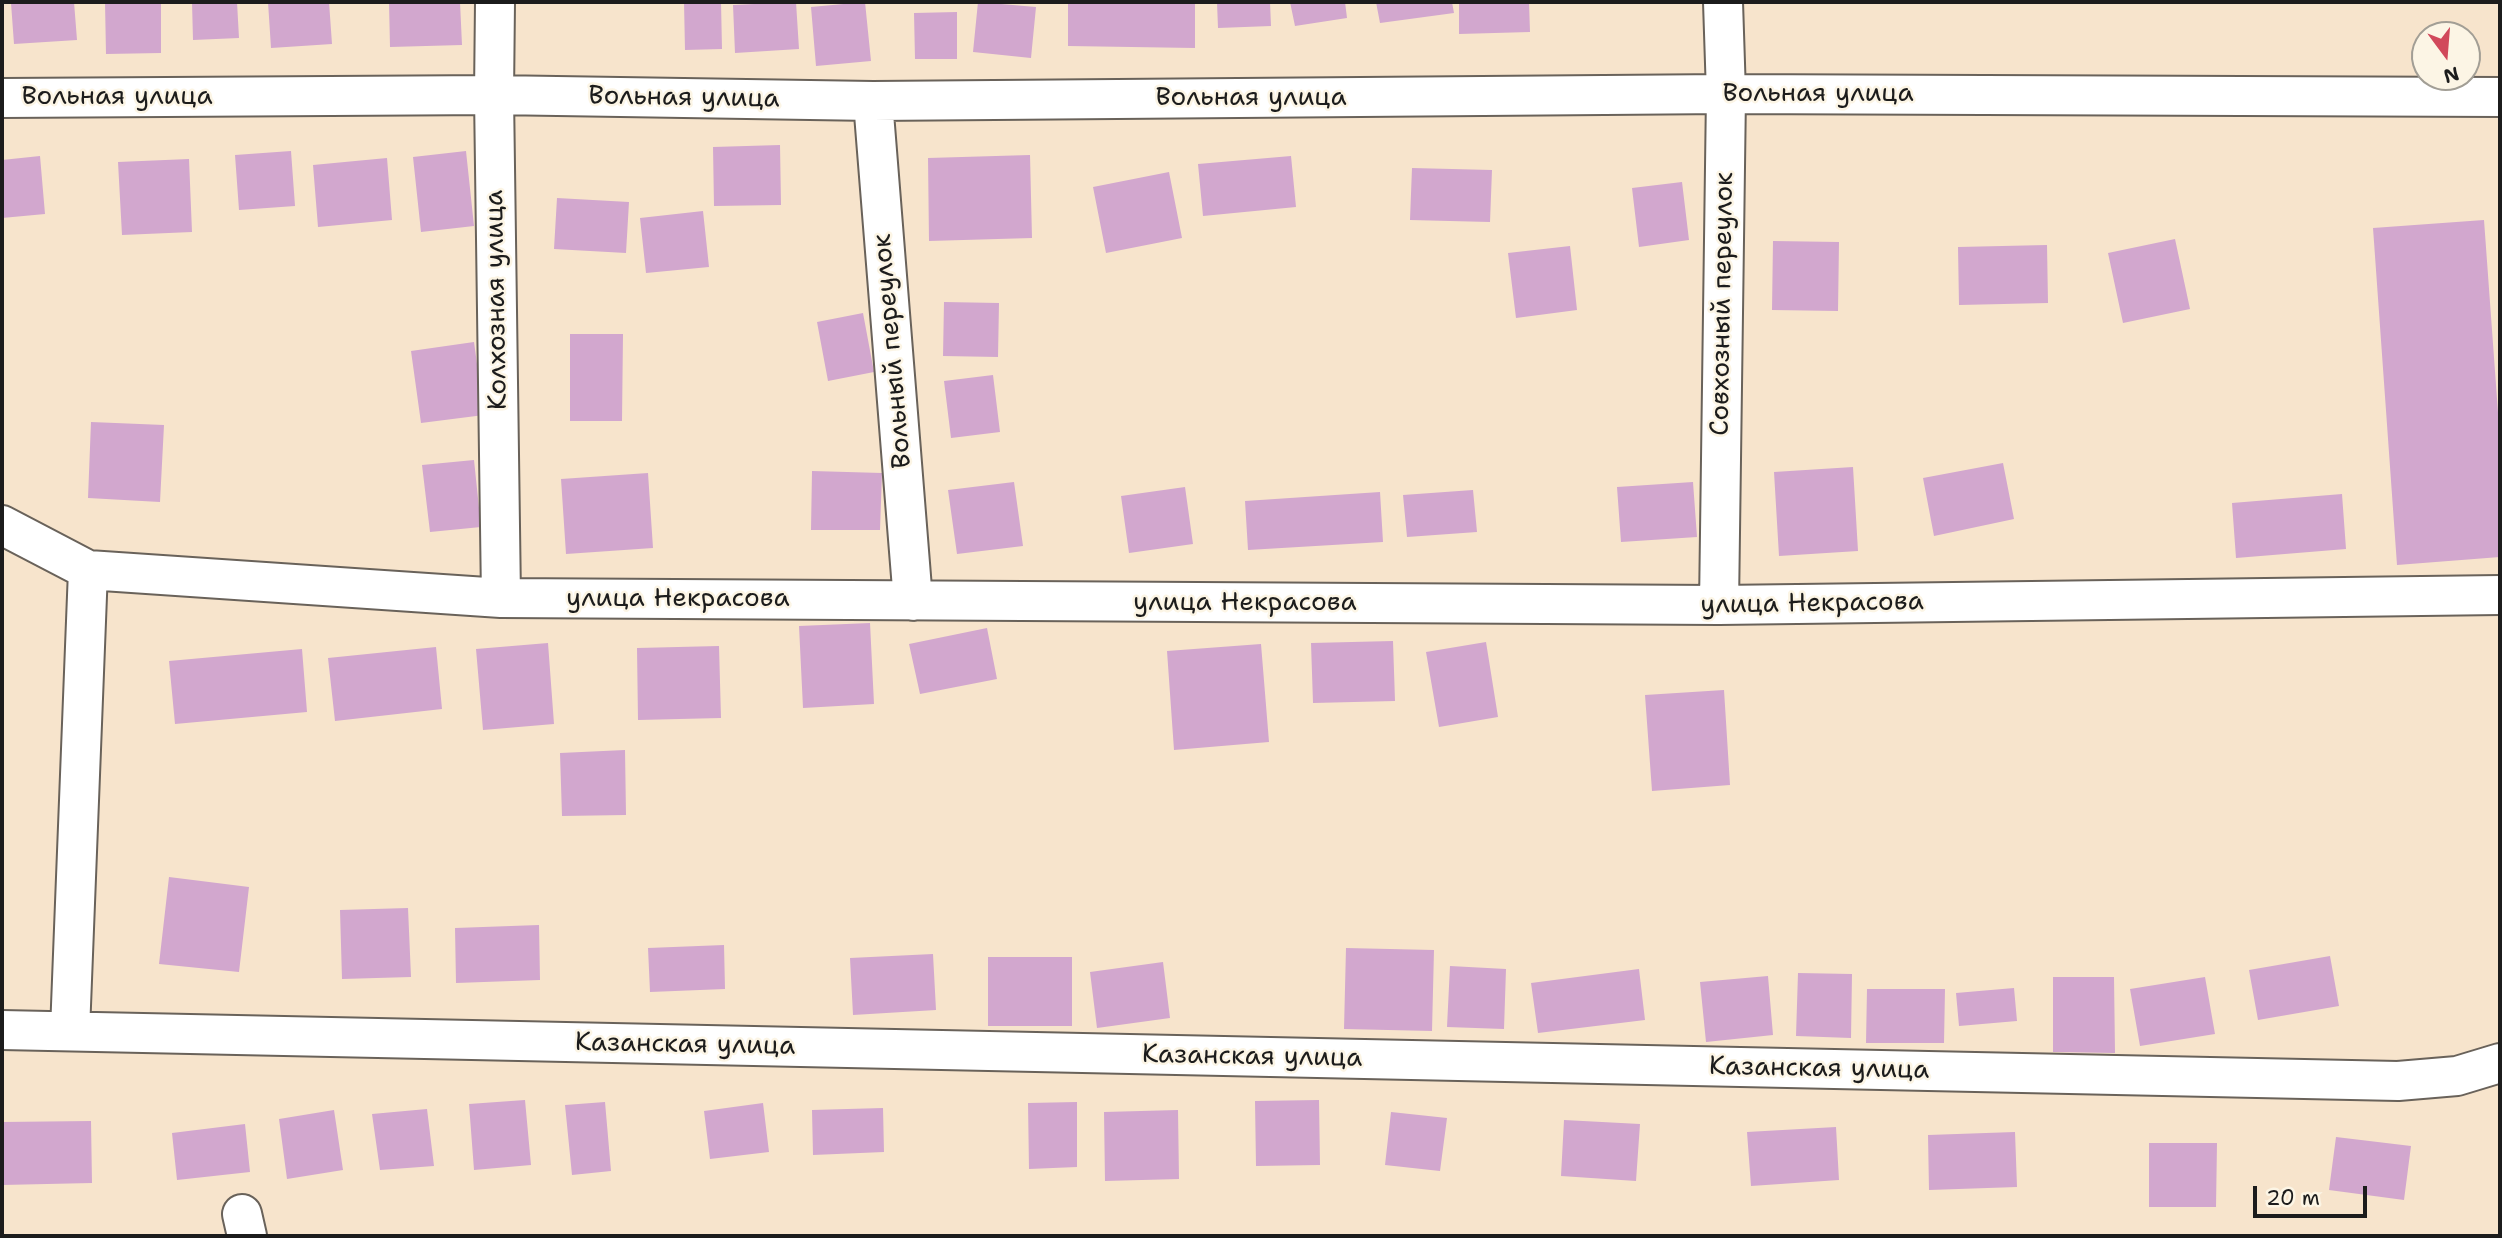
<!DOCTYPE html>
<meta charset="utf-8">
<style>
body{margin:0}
#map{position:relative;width:2502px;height:1238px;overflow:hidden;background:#f7e4cc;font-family:"Shantell Sans",sans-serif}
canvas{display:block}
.frame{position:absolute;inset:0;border:4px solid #1c1c1c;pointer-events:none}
.north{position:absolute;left:2411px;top:21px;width:70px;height:70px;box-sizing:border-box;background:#fcf5e5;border:2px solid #a29e95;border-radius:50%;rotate:164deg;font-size:19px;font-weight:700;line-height:28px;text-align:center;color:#1c1c1c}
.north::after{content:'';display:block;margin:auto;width:24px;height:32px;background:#d1495b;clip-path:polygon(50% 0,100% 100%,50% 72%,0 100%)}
.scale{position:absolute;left:2253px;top:1186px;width:114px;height:32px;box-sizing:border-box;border:4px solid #1c1c1c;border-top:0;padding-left:9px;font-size:21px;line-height:24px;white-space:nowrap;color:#1c1c1c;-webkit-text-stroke:5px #fcf5e5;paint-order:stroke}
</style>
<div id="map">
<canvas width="2502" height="1238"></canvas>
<div class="frame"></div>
<div class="north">N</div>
<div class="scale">20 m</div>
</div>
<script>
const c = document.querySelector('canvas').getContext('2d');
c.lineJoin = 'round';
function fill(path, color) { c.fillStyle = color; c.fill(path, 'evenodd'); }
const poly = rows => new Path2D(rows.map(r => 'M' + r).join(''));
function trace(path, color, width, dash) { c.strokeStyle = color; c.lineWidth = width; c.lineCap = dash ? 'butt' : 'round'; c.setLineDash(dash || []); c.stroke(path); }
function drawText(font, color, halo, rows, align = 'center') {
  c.font = font + ' "Shantell Sans",sans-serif'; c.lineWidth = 5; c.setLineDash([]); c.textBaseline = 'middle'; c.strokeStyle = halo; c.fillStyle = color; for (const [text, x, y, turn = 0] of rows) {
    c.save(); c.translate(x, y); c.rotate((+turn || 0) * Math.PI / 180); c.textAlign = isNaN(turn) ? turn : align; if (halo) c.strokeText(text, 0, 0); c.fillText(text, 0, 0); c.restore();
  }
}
const building = poly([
 [36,2,74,2,77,40,14,44,11,3],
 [105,2,161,2,161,53,106,54],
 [192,2,237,2,239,38,193,40],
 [268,2,329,2,332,44,271,48],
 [389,2,460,2,462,45,390,47],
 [684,2,721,2,722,49,685,50],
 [796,2,799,49,735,53,733,5],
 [865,2,871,61,816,66,811,7],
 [978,2,1036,7,1031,58,973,52],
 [1068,2,1195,2,1195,48,1068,46],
 [1217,2,1270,2,1271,26,1218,28],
 [1290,2,1345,2,1347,18,1295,26],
 [1376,2,1452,2,1454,13,1380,23],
 [1459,2,1529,2,1530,32,1459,34],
 [957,12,957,59,915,59,914,13],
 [780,145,781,205,714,206,713,147],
 [291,151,295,206,239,210,235,155],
 [466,151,474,226,421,232,413,157],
 [1030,155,1032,238,929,241,928,158],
 [40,156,45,214,2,218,2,160],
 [1291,156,1296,207,1203,216,1198,164],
 [387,158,392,220,318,227,313,165],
 [189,159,192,232,122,235,118,162],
 [1412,168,1492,170,1490,222,1410,220],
 [1169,172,1182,238,1106,253,1093,187],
 [1682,182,1689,240,1639,247,1632,188],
 [557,198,629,202,626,253,554,249],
 [703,211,709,267,646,273,640,218],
 [2484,220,2500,440,2500,557,2397,565,2373,228],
 [2175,239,2190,309,2123,323,2108,253],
 [1773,241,1839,242,1838,311,1772,310],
 [2047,245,2048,303,1959,305,1958,247],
 [1570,246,1577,310,1516,318,1508,253],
 [944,302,999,303,998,357,943,356],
 [863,313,874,372,828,381,817,322],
 [570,334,623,334,622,421,570,421],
 [474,342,484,415,421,423,411,351],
 [993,375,1000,432,951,438,944,381],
 [91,422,164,425,160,502,88,498],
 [474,460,481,527,430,532,422,465],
 [2003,463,2014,519,1934,536,1923,478],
 [1853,467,1858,551,1779,556,1774,472],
 [812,471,882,473,880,530,811,530],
 [648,473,653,548,566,554,561,479],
 [1014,482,1023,546,957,554,948,490],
 [1693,482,1697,537,1621,542,1617,487],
 [1185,487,1193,544,1129,553,1121,496],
 [1473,490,1477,532,1407,537,1403,495],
 [1380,492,1383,542,1248,550,1245,501],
 [2342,494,2346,549,2236,558,2232,503],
 [870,623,874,704,803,708,799,626],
 [987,628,997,679,920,694,909,644],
 [1393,641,1395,701,1313,703,1311,643],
 [1486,642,1498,717,1439,727,1426,652],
 [548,643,554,724,483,730,476,649],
 [1261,644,1269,742,1174,750,1167,651],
 [719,646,721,718,638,720,637,648],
 [436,647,442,709,335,721,328,658],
 [302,649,307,712,175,724,169,661],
 [1724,690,1730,785,1652,791,1645,695],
 [625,750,626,815,562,816,560,753],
 [169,877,249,887,239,972,159,964],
 [408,908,411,977,342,979,340,910],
 [539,925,540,980,456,983,455,928],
 [724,945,725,989,650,992,648,948],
 [1346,948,1434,950,1432,1031,1344,1029],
 [933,954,936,1010,853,1015,850,958],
 [2330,956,2339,1006,2258,1020,2249,970],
 [988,957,1072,957,1072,1026,988,1026],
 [1163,962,1170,1018,1097,1028,1090,972],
 [1450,966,1506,969,1504,1029,1447,1027],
 [1639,969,1645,1020,1538,1033,1531,983],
 [1798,973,1852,974,1851,1038,1796,1036],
 [1768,976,1773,1035,1706,1042,1700,982],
 [2053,977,2114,977,2115,1053,2053,1052],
 [2205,977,2215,1034,2140,1046,2130,989],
 [2014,988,2017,1021,1959,1026,1956,993],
 [1867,989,1945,989,1944,1043,1866,1043],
 [525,1100,531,1165,474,1170,469,1104],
 [1319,1100,1320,1165,1256,1166,1255,1101],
 [605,1102,611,1171,572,1175,565,1105],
 [1077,1102,1077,1167,1029,1169,1028,1103],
 [763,1103,769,1152,710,1159,704,1111],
 [883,1108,884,1152,813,1155,812,1110],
 [427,1109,434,1166,380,1170,372,1114],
 [334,1110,343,1170,287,1179,279,1119],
 [1178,1110,1179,1179,1105,1181,1104,1112],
 [1391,1112,1447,1118,1440,1171,1385,1165],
 [1564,1120,1640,1124,1636,1181,1561,1176],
 [91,1121,92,1183,2,1185,2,1122],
 [245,1124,250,1172,177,1180,172,1133],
 [1836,1127,1839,1180,1751,1186,1747,1132],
 [2015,1132,2017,1187,1929,1190,1928,1135],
 [2336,1137,2411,1146,2404,1200,2329,1190],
 [2149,1143,2217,1143,2216,1207,2149,1207]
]);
const minor = poly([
 [495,2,494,95,501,598],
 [2,98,494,95,873,101,1726,94,2500,97],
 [873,101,913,601],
 [2,525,88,570,501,598,1719,605,2500,595],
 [1719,605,1726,94,1723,2],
 [2,1030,2398,1081,2457,1076,2500,1063],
 [70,1031,88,570],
 [242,1214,247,1236]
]);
const streetNames = [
 ["Вольная улица",1818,94],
 ["Вольная улица",117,97],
 ["Вольная улица",684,98,1],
 ["Вольная улица",1251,98],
 ["Колхозная улица",497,300,-91],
 ["Совхозный переулок",1723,304,-89],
 ["Вольный переулок",893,351,-95],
 ["улица Некрасова",678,599],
 ["улица Некрасова",1245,603],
 ["улица Некрасова",1812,604,-1],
 ["Казанская улица",685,1045,1],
 ["Казанская улица",1252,1057,1],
 ["Казанская улица",1819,1069,1]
];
fill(building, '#d2a7ce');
trace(minor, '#69625a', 42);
trace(minor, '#fff', 38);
drawText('26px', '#1c1c1c', '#fcf5e5', streetNames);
</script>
